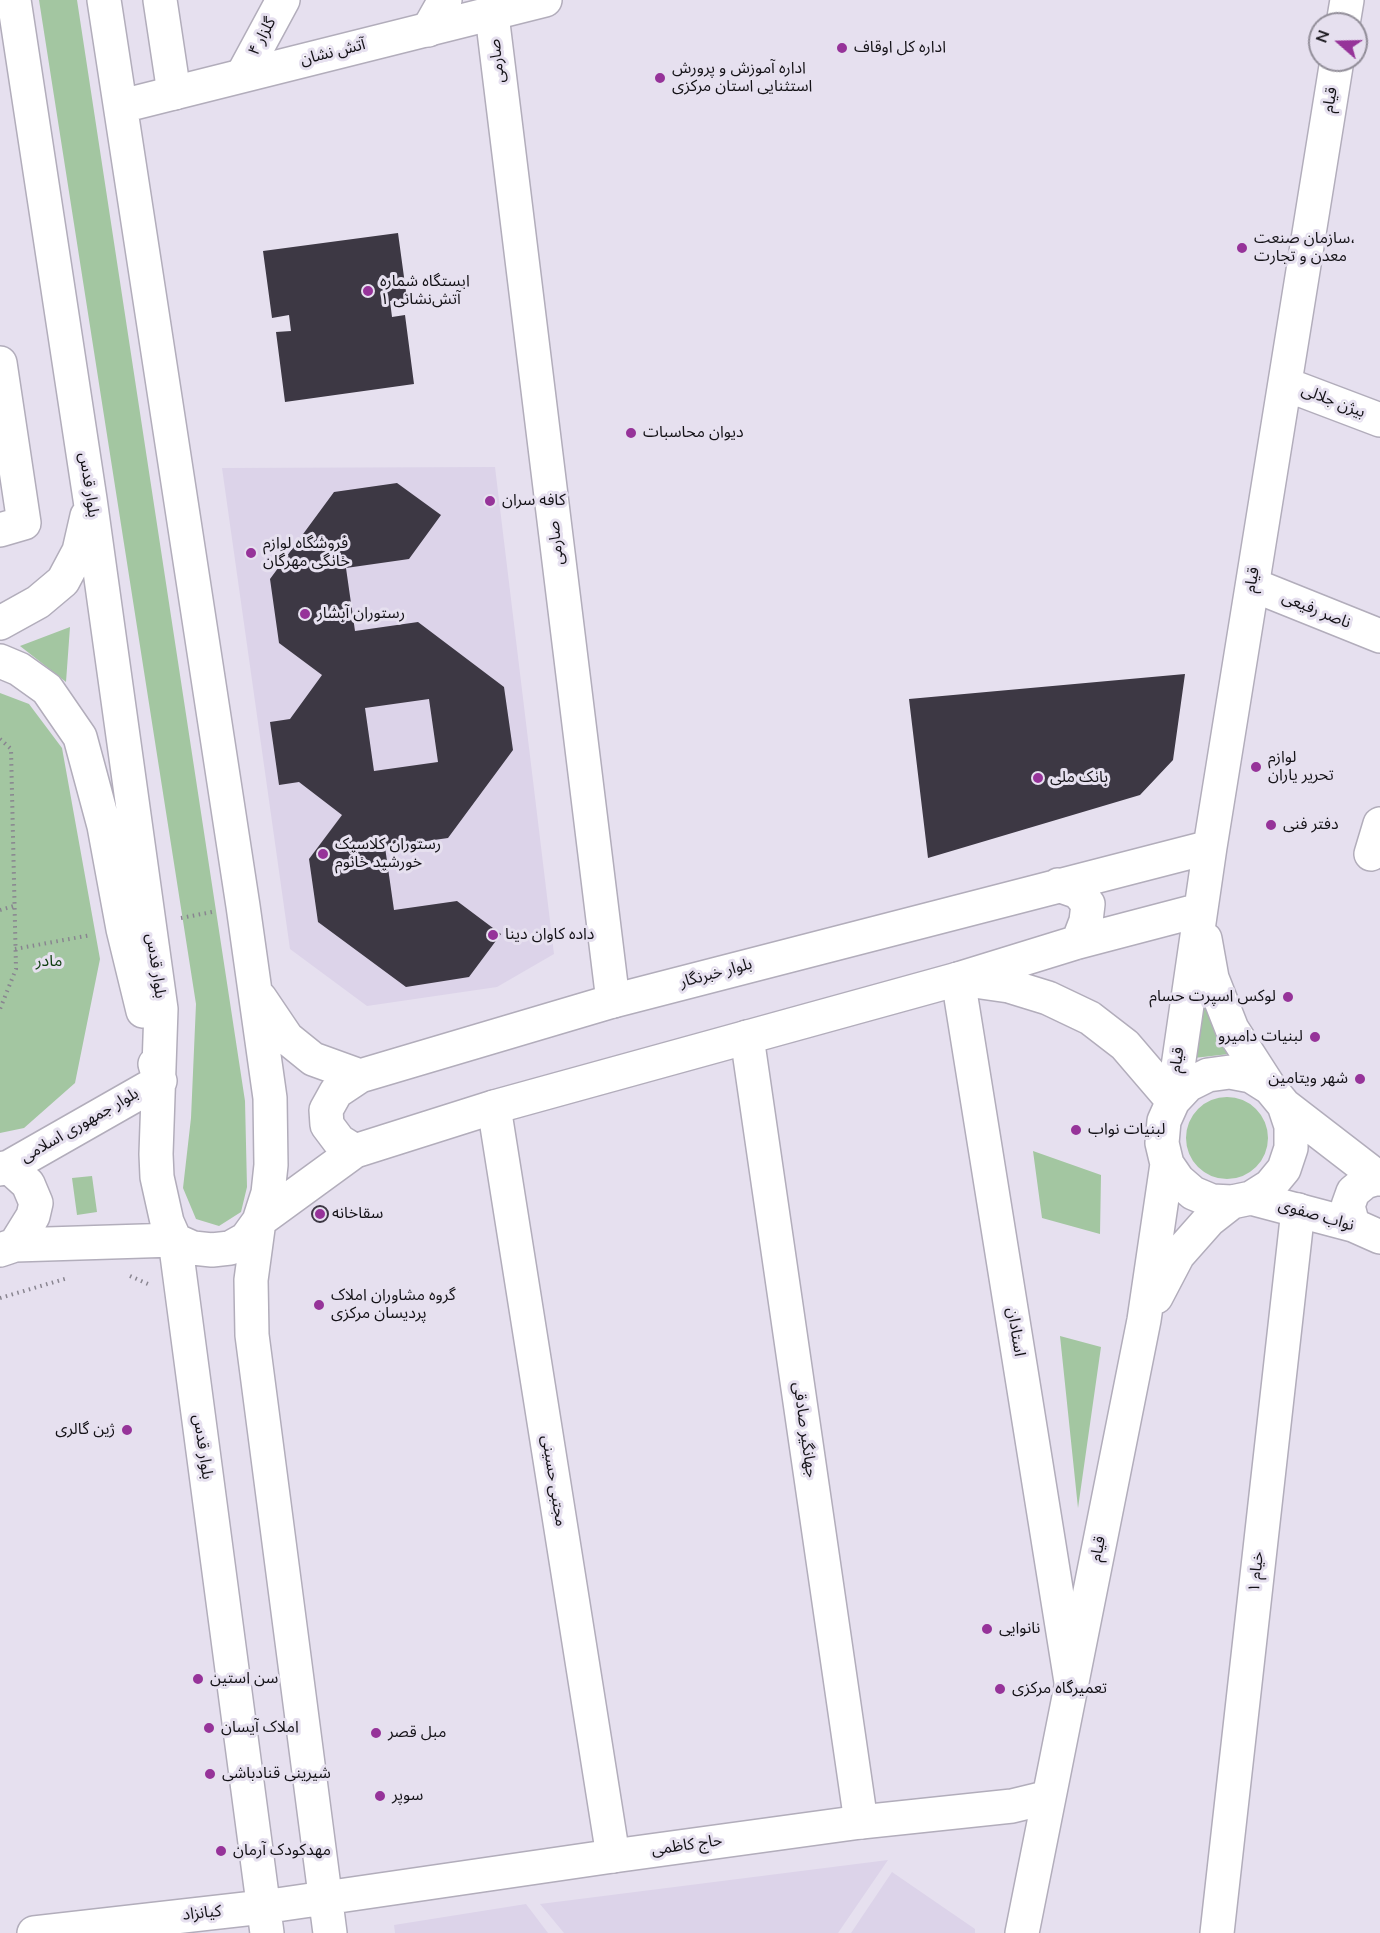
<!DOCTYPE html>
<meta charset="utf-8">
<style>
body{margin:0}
#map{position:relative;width:1380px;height:1933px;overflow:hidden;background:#e6e0ef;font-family:"Nunito Sans",sans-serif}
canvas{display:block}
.north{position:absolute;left:1308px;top:12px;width:60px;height:60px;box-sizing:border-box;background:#e6e0ef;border:2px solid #928e99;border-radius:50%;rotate:290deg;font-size:16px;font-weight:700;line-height:24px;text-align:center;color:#141217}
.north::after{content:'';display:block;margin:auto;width:21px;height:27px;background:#963399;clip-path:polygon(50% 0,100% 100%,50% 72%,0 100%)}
</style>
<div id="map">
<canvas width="1380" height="1933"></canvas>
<div class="north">N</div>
</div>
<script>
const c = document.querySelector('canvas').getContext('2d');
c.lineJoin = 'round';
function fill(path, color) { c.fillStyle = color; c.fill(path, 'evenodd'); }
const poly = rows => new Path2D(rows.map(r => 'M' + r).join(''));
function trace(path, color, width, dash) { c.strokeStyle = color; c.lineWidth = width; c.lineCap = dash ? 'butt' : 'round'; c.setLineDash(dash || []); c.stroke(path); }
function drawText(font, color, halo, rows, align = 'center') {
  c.font = font + ' "Nunito Sans","Noto Sans Arabic",sans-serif'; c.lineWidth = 6; c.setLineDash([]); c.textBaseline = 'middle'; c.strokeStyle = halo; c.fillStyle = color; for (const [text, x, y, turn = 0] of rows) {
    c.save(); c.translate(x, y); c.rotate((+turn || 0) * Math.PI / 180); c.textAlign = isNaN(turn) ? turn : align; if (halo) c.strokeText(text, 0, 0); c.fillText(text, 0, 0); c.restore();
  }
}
const built = poly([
 [495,467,554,954,497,987,367,1006,290,949,222,468],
 [888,1860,838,1933,564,1933,540,1904],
 [892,1872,975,1929,975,1933,851,1933],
 [526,1904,548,1933,395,1933,394,1925]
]);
const green = poly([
 [39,0,77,0,245,1101,247,1187,241,1212,219,1226,196,1219,183,1188,191,1118,196,1004],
 [70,627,66,682,20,646],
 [0,693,29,704,62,748,100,959,75,1083,24,1128,0,1133],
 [1203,988,1229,1054,1194,1058],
 '1186 1138a41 41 0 1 1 82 0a41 41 0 1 1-82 0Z',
 [1033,1151,1101,1175,1100,1234,1042,1218],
 [92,1176,97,1212,77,1215,72,1178],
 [1060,1336,1101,1347,1078,1508]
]);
const building = poly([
 [398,233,407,299,390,301,392,317,405,315,414,384,285,402,276,332,291,331,289,315,272,318,263,251],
 [397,483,441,515,409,559,346,568,355,631,418,622,504,687,513,750,448,838,385,847,394,910,457,901,501,934,469,977,406,987,318,922,309,859,342,815,299,782,279,785,270,722,290,719,322,675,279,643,270,579,334,492],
 [429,699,438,762,374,771,365,708],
 [1185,674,1173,760,1140,795,928,858,909,699],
 '311 1214a9 9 0 1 1 18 0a9 9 0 1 1-18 0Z'
]);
const path = poly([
 [0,739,11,749,16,969,0,1009],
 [0,910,14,906],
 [181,918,212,912],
 [15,949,91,935],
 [130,1276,148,1284],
 [0,1298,68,1278]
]);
const street = poly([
 [160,0,174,93],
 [492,15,613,1001],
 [428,30,445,0],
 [243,74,283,0],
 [0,363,24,523,0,530],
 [1253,585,1380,636],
 [1371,854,1380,824],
 [958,979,1071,1682],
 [747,1037,861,1822],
 [494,1107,613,1856],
 [34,1933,263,1907],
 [1217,1933,1298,1210]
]);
const secondary = poly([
 [14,0,90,499,161,1009,156,1154,157,1177,167,1222,175,1240,267,1933],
 [104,0,243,906,270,1098,271,1165,268,1193,259,1221,251,1280,252,1335,330,1933],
 [1343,24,1347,0],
 [122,106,545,0],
 [1285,384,1380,420],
 [0,623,38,602,63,581,79,551,87,516],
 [0,661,19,669,47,689,80,737,104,826,123,929,143,1011],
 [1058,885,1078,892,1088,904,1086,921,1078,942],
 [1205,939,1212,978,1232,1029,1270,1088],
 [967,980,1009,986,1048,998,1090,1018,1125,1045,1173,1101],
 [260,998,287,1038,313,1059,360,1076,613,1001,1210,847],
 [1173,1101,1210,847,1337,60],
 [1284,1105,1291,1126,1291,1148,1284,1169,1270,1186,1251,1198,1232,1202,1212,1201,1193,1193,1178,1180,1167,1164,1162,1143,1164,1121,1173,1101,1188,1085,1208,1075,1230,1072,1251,1076,1270,1088,1284,1105,1380,1179],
 [355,1151,339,1141,327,1125,326,1110,336,1092,360,1076],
 [9,1167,28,1184,36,1203,33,1216,15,1245],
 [0,1169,9,1167,160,1081,155,1064],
 [1251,1198,1353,1225,1380,1237],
 [1353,1225,1348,1206,1353,1192,1365,1182,1378,1178],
 [0,1250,15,1245,175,1240,193,1248,212,1250,230,1248,246,1239,259,1221,355,1151,494,1107,958,979,1078,942,1200,910],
 [1156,1297,1178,1255,1209,1220,1232,1202],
 [263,1907,613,1856,861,1822,1012,1806,1049,1797],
 [1022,1933,1144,1320,1167,1164]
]);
const markers = [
 [842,48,6,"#963399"],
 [660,78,6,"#963399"],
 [1242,248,6,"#963399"],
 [368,291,6,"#963399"],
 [631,433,6,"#963399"],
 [490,501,6,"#963399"],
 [251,553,6,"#963399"],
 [305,614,6,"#963399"],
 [1256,767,6,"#963399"],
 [1038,778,6,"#963399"],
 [1271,825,6,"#963399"],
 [323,854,6,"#963399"],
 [493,935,6,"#963399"],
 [1288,997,6,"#963399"],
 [1315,1037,6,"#963399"],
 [1360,1079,6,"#963399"],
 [1076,1130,6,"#963399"],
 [320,1214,6,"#963399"],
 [319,1305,6,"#963399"],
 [127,1430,6,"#963399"],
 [987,1629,6,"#963399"],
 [198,1679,6,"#963399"],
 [1000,1689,6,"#963399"],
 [209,1728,6,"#963399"],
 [376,1733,6,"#963399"],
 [210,1774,6,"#963399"],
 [380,1796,6,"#963399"],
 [221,1851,6,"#963399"]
];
const streetNames = [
 ["گلزار ۴",263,37,-62],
 ["آتش نشان",333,53,-14],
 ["صارمی",498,61,-97],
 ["قیام",1331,100,-81],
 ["بیژن جلالی",1333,402,21],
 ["بلوار قدس",88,485,82],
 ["صارمی",557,543,-97],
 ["قیام",1253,580,-81],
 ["ناصر رفیعی",1316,611,22],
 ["بلوار قدس",155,966,82],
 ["بلوار خبرنگار",716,974,-15],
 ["قیام",1178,1060,-82],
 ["بلوار جمهوری اسلامی",80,1126,-30],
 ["نواب صفوی",1316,1216,16],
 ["استادان",1015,1332,81],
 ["جهانگیر صادقی",804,1430,82],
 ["بلوار قدس",202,1447,82],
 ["مجتبی حسینی",553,1481,81],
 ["قیام",1099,1549,-79],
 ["خیام ۱",1257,1572,-84],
 ["حاج کاظمی",687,1846,-8],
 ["کیانزاد",202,1914,-6]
];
const poiNames = [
 ["اداره کل اوقاف",854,48],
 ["اداره آموزش و پرورش",672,69],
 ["استثنایی استان مرکزی",672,87],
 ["سازمان صنعت،",1254,239],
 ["معدن و تجارت",1254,257],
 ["ایستگاه شماره",380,282],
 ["۱ آتش‌نشانی",380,300],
 ["دیوان محاسبات",643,433],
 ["کافه سران",502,501],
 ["فروشگاه لوازم",263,544],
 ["خانگی مهرگان",263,562],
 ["رستوران آبشار",317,614],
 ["لوازم",1268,758],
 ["تحریر یاران",1268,776],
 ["بانک ملی",1050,778],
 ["دفتر فنی",1283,825],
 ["رستوران کلاسیک",335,845],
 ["خورشید خانوم",335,863],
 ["داده کاوان دینا",505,935],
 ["لوکس اسپرت حسام",1276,997,"right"],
 ["لبنیات دامیرو",1303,1037,"right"],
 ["شهر ویتامین",1348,1079,"right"],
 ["لبنیات نواب",1088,1130],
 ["سقاخانه",332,1214],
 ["گروه مشاوران املاک",331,1296],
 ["پردیسان مرکزی",331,1314],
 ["ژین گالری",115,1430,"right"],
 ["نانوایی",999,1629],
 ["سن استین",210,1679],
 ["تعمیرگاه مرکزی",1012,1689],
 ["املاک آیسان",221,1728],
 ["مبل قصر",388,1733],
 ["شیرینی قنادباشی",222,1774],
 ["سوپر",392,1796],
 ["مهدکودک آرمان",233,1851]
];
const parkNames = [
 ["مادر",49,962]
];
fill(built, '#dcd3e9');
fill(green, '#a3c6a1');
fill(building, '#3d3844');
trace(street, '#b2adbb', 36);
trace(secondary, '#b2adbb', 36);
trace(path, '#898590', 4, [1.5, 4.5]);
trace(street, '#fff', 33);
trace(secondary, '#fff', 33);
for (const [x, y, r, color] of markers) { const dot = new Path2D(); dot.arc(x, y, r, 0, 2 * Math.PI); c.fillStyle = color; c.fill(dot); trace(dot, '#e6e0ef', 2); }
drawText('16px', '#141217', '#e6e0ef', streetNames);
drawText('16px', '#141217', '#e6e0ef', poiNames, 'left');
drawText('16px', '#0f3e0f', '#e6e0ef', parkNames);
</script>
